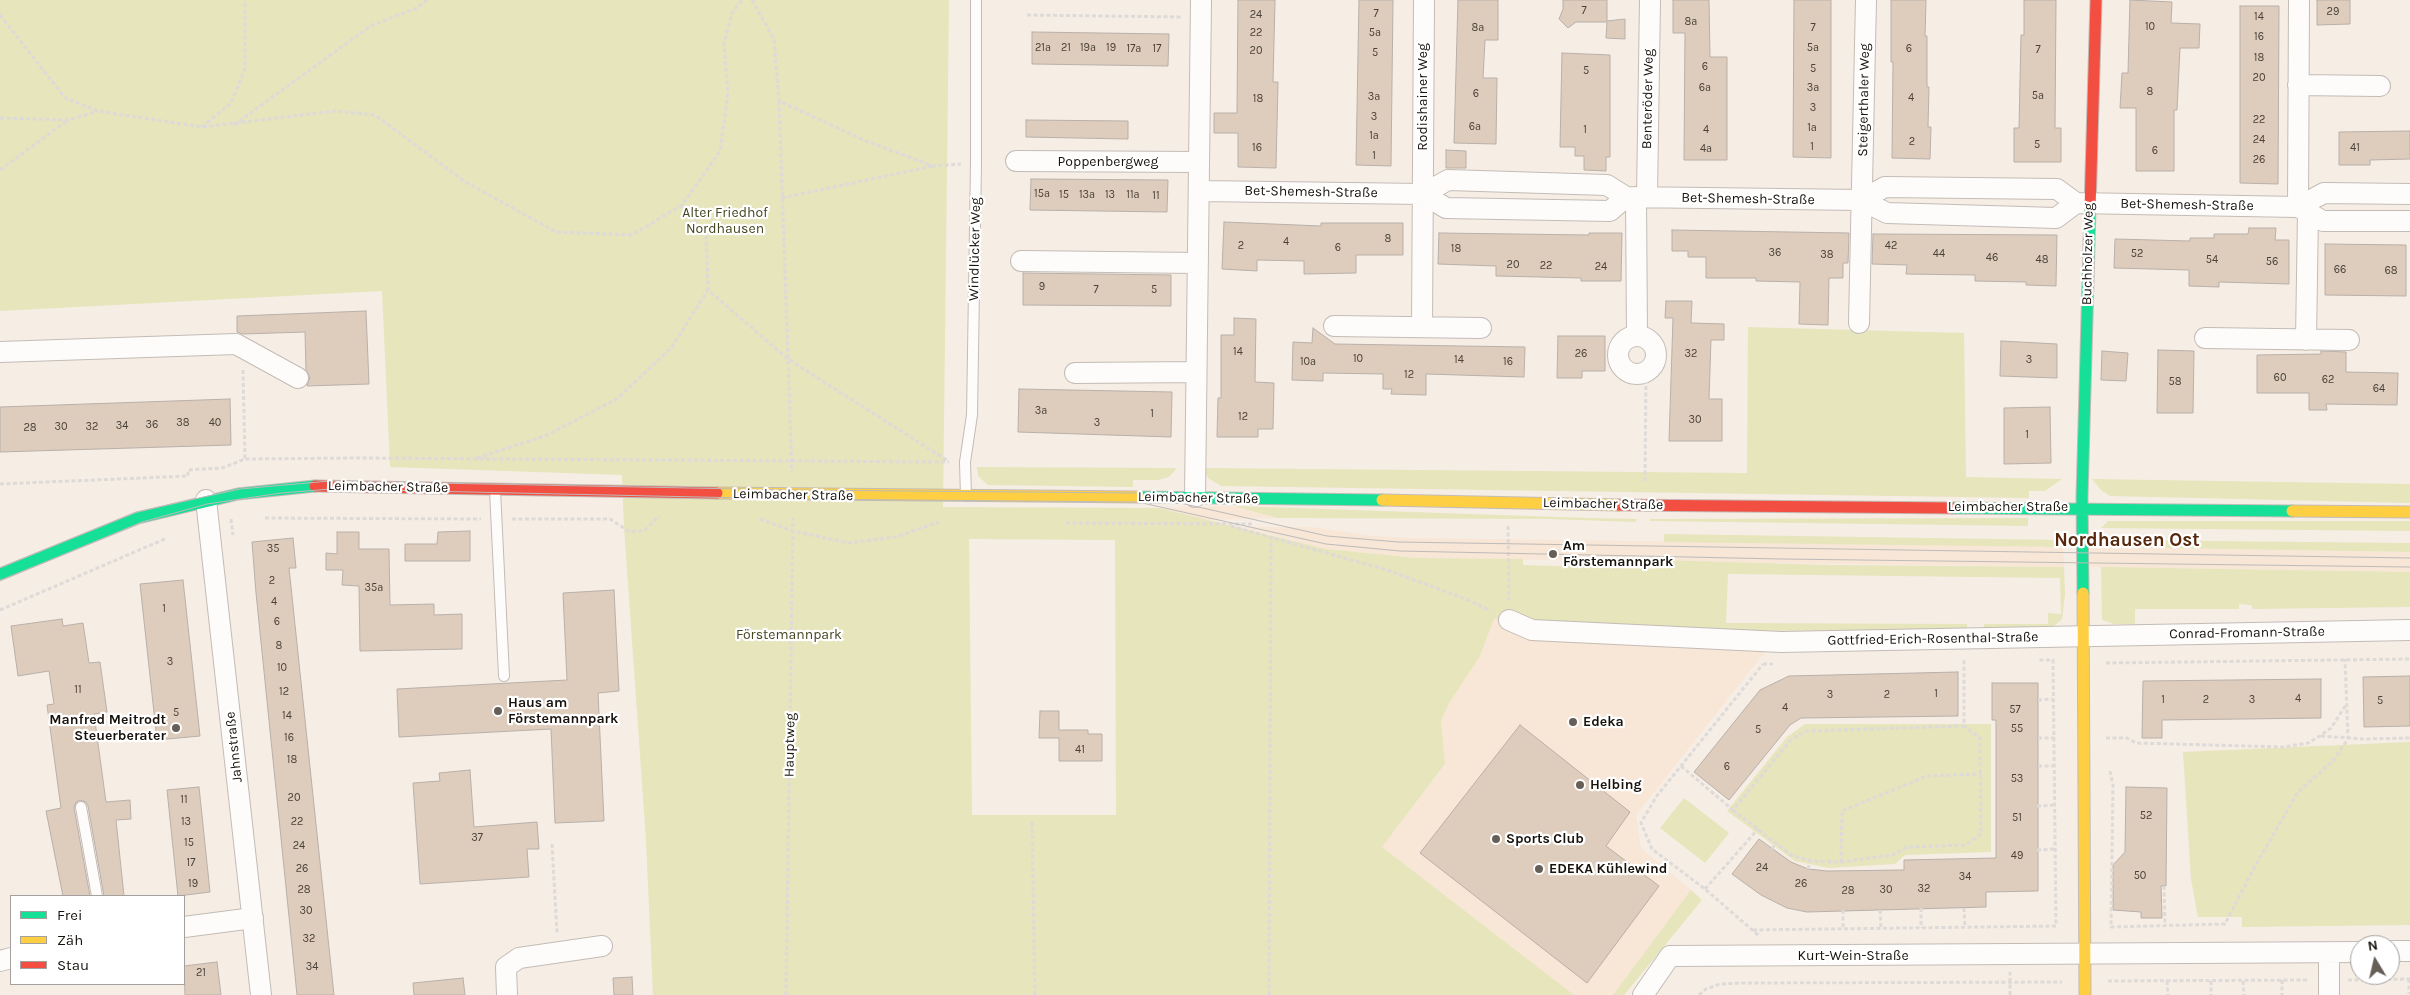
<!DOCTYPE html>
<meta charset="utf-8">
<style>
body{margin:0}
#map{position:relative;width:2410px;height:995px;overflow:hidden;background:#f6ede5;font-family:Karla,sans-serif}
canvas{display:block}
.legend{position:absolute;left:10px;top:895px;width:175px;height:90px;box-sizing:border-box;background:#fff;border:1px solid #a3a09e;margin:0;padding:6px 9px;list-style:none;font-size:15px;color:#18120c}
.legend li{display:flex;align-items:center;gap:10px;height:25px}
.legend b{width:25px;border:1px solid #a3a09e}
.north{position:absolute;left:2350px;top:935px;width:50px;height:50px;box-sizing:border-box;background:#fff;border:1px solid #a3a09e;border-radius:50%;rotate:351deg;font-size:14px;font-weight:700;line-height:20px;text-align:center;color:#18120c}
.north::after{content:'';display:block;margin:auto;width:18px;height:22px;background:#665f58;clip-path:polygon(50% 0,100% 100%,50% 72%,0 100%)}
</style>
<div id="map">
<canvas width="2410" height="995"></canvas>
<ul class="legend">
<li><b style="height:6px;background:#16e098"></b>Frei</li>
<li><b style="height:6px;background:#ffcf43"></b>Zäh</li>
<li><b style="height:6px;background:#f24e42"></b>Stau</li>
</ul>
<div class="north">N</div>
</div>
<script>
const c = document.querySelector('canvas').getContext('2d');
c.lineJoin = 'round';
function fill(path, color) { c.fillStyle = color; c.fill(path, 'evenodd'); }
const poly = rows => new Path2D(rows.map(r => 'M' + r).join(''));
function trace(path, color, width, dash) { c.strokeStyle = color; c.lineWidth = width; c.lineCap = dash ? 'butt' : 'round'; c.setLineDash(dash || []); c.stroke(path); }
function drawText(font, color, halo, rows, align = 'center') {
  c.font = font + ' Karla,sans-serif'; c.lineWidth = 4.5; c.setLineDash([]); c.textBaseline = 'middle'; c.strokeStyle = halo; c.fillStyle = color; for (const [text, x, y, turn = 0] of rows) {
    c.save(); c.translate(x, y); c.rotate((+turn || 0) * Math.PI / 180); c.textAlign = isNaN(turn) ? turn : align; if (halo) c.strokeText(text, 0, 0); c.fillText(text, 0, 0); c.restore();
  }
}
const built = poly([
 [1234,506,1277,518,1205,520,1159,508],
 [1243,527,1311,527,1372,536,1414,538,2063,547,2064,567,1417,558,1325,549],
 [2089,547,2410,552,2410,572,2090,567],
 [1494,619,1726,631,1768,631,1765,652,1636,815,1641,848,1691,890,1613,995,1574,995,1382,847,1445,765,1441,721,1449,703,1480,656]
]);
const green = poly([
 [0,0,949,0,943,507,1159,508,1326,549,1417,558,1523,559,1523,565,1654,569,1655,560,1831,565,2064,567,2065,595,2062,619,2054,626,2043,629,1984,630,1984,624,2048,624,2048,613,2061,614,2060,578,1728,574,1726,623,1967,624,1967,630,1726,631,1494,619,1480,656,1449,703,1441,721,1445,764,1382,847,1574,995,653,995,646,840,624,527,622,475,390,467,382,291,0,311],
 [969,539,1115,540,1116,815,972,815],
 [1748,327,1964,333,1966,477,2062,479,2045,491,2029,491,2029,498,1221,486,1208,478,1203,468,1747,473],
 [977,467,1177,468,1169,477,1158,480,1133,480,1133,487,988,485,978,476],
 [2092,479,2410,484,2410,503,2110,496,2101,490],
 [1234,506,1588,518,1637,519,1636,522,1549,519,1277,518],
 [2028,518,2028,526,1650,521,1650,519],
 [2108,521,2410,521,2410,531,2101,528],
 [1664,534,2064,540,2063,547,1664,542],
 [2104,540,2410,543,2410,552,2101,547],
 [2101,567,2410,572,2410,607,2253,609,2251,605,2239,604,2239,609,2135,609,2135,624,2114,624,2102,620],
 [1805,724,1991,724,1991,852,1905,855,1895,864,1828,868,1795,861,1727,811,1787,737],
 [2410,742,2410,925,2242,927,2242,917,2198,917,2191,879,2183,752],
 [1684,798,1729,833,1705,863,1660,828],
 [1691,890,1702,900,1624,995,1613,995]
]);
const building = poly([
 [1238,0,1275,0,1273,82,1278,82,1276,168,1238,167,1238,133,1214,133,1214,113,1237,113,1238,0],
 [1359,0,1393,0,1391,166,1356,165,1359,0],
 [1458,0,1498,0,1498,40,1485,40,1483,78,1497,78,1496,144,1454,143,1458,0],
 [1563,0,1607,0,1607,21,1625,19,1625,39,1606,38,1607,22,1576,22,1568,28,1559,19,1563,9,1563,0],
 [1673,0,1709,0,1710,57,1727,57,1727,160,1684,160,1685,33,1673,33,1673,0],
 [1794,0,1831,0,1831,158,1793,157,1794,0],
 [1891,0,1926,0,1925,36,1927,36,1927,87,1929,87,1928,127,1931,127,1930,159,1892,158,1893,62,1891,62,1891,0],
 [2024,0,2056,0,2055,128,2061,128,2061,162,2014,162,2014,128,2019,128,2021,35,2024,35,2024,0],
 [2130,0,2172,2,2171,23,2200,24,2199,48,2180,48,2177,110,2174,110,2174,171,2136,171,2136,108,2120,108,2122,73,2128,73,2130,0],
 [2317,0,2350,0,2350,24,2317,25,2317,0],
 [2240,6,2279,6,2278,184,2240,183,2240,6],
 [1032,32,1169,34,1168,66,1032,64,1032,32],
 [1562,53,1610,55,1610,157,1606,157,1606,171,1584,170,1584,156,1575,156,1575,147,1560,147,1562,53],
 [1026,120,1128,121,1128,139,1026,137,1026,120],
 [2410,131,2410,159,2370,160,2370,165,2339,165,2339,132,2410,131],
 [1446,150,1466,151,1466,168,1446,168,1446,150],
 [1031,179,1168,180,1167,212,1030,210,1031,179],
 [1224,222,1321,226,1321,223,1403,223,1403,255,1356,255,1356,273,1304,274,1304,261,1257,260,1257,271,1222,269,1224,222],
 [2249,228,2276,228,2275,240,2289,240,2289,284,2219,282,2219,287,2189,286,2189,270,2114,268,2115,239,2190,241,2190,238,2214,238,2214,234,2248,234,2249,228],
 [1672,230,1849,233,1848,263,1843,263,1843,278,1829,278,1828,325,1799,324,1800,282,1756,281,1756,278,1706,278,1706,257,1688,257,1688,251,1672,251,1672,230],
 [1439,233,1589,235,1589,233,1622,233,1621,281,1581,281,1581,278,1496,276,1496,266,1438,264,1439,233],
 [1873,234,2057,235,2056,286,2026,285,2026,282,1975,281,1975,275,1906,274,1907,265,1872,264,1873,234],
 [2325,244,2406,245,2406,296,2325,295,2325,244],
 [1023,273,1171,275,1171,306,1023,305,1023,273],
 [1666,301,1692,301,1691,323,1724,324,1724,340,1711,340,1709,399,1722,399,1722,441,1669,441,1673,318,1665,318,1666,301],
 [366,311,369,384,307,386,310,377,306,370,305,332,243,334,237,332,237,316,366,311],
 [1234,318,1256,319,1255,382,1274,383,1273,429,1258,429,1258,437,1217,437,1218,398,1221,398,1221,335,1234,335,1234,318],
 [1313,328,1335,344,1525,347,1524,377,1426,374,1426,395,1391,394,1392,389,1383,389,1383,374,1323,373,1323,381,1292,380,1293,342,1312,343,1313,328],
 [1558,336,1605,336,1605,371,1582,371,1582,378,1557,378,1558,336],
 [2001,341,2057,344,2057,378,2000,376,2001,341],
 [2158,350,2194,351,2193,413,2157,413,2158,350],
 [2102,351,2128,353,2126,381,2101,380,2102,351],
 [2321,351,2346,352,2346,372,2398,373,2397,405,2326,404,2327,410,2309,410,2309,393,2257,393,2257,355,2321,354,2321,351],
 [1019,389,1172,392,1171,437,1018,432,1019,389],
 [230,399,231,445,0,452,0,407,230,399],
 [2050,407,2051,463,2004,464,2004,408,2050,407],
 [470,531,470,561,405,561,405,544,437,544,438,532,470,531],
 [337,532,359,532,359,549,389,549,390,605,434,604,434,615,462,614,462,649,360,651,359,586,342,585,343,570,326,570,326,553,337,554,337,532],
 [293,538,296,568,289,568,334,995,297,995,256,593,252,542,293,538],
 [183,580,200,736,157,740,140,584,183,580],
 [614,590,619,691,598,693,604,821,555,823,551,729,399,737,397,689,567,680,563,593,614,590],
 [62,619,63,626,83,623,89,663,100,662,107,712,94,714,106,802,130,800,131,819,116,820,124,896,104,896,88,806,86,802,80,800,76,802,74,808,90,896,63,896,46,811,61,808,47,705,54,704,49,671,18,676,11,626,62,619],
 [1958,672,1958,716,1801,718,1790,725,1729,800,1694,772,1760,690,1789,676,1958,672],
 [2410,676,2410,726,2364,727,2363,677,2410,676],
 [2321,679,2321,718,2162,720,2162,738,2142,738,2143,681,2321,679],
 [1992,683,2038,683,2038,891,1986,892,1986,907,1807,912,1787,908,1761,895,1732,874,1759,839,1791,862,1808,869,1827,871,1904,870,1904,860,1996,858,1996,720,1992,720,1992,683],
 [1040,711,1059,711,1059,730,1088,730,1088,734,1102,734,1102,761,1059,761,1059,738,1039,738,1040,711],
 [1520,725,1630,812,1606,846,1659,886,1587,983,1420,853,1520,725],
 [470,770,474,827,537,822,539,849,527,849,529,877,420,884,413,783,440,781,439,773,470,770],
 [199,787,210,892,178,896,167,790,199,787],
 [2126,787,2167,788,2166,886,2161,886,2162,918,2141,918,2141,912,2113,910,2113,865,2125,852,2126,787],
 [217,962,221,995,185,995,184,966,217,962],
 [632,977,633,995,614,995,613,978,632,977],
 [463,978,465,995,414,995,413,983,463,978]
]);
const path = poly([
 [752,0,774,39,779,101,866,141,933,166,961,164],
 [0,15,65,98,98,111,202,127,335,111,375,115,464,181,556,232,632,235,682,205,720,151,728,93,724,45,732,13,742,0],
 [1027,15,1181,17],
 [779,101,792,472],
 [0,118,68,120,98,111],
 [234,125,372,25,417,8,427,0],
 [202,127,231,103,245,69,245,0],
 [0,170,68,120],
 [782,198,933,166],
 [682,205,706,233,708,290,788,359,948,461],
 [243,370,245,459],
 [477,458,545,436,617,399,671,348,708,290],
 [1645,481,1646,372],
 [0,484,188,476,188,470,222,468,245,459,360,458,949,462],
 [265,518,481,519],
 [231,519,233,535],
 [512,519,610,519,630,532,645,530,659,516],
 [760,519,793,531,849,543,895,537,939,522],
 [1066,523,1252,524],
 [1231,526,1387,570,1468,600,1491,611],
 [1508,526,1509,600],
 [0,610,167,538],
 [2106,663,2410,659],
 [1763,664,1773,664],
 [2038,700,2053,699],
 [2321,736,2365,739,2410,738],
 [2038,738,2055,738],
 [2106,738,2127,738,2136,743,2284,747,2308,743,2320,736,2331,728,2346,705],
 [1681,766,1733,810,1790,741,1805,731,1964,726,1964,659],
 [2038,766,2054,766],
 [2110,771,2113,785,2111,927,2225,924,2254,868,2298,792,2333,761,2348,739,2345,659],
 [2037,806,2055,805],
 [1733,810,1791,855,1810,861,1841,862,1892,855,1907,847,1966,845,1981,834,1980,738,1964,726],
 [1032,822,1035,995],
 [552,844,557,933],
 [1772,849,1776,843],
 [2037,850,2055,849],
 [1841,862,1842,811,1927,776,1981,774],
 [1808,869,1810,861],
 [2164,886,2165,926],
 [1705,889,1758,829],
 [1921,908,1921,928],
 [1964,908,1965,927],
 [1843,910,1843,928],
 [1880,910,1881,928],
 [1753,930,2056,926,2053,660,2039,660],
 [1758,935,1705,889,1652,849,1641,823,1656,797,1763,664],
 [2409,979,2409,994],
 [2282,980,2282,995],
 [2348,980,2410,979],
 [2108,981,2309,980],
 [2167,981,2168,995],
 [2211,981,2211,995],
 [2243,981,2244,995],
 [786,995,793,518],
 [1269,995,1271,538],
 [1699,995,1706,989,1720,984,1742,983,2062,982],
 [2010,995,2010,972]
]);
const lane = poly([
 [495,490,504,676],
 [966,496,965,462,972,415,976,164,976,0],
 [81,807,97,896]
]);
const street = poly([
 [2298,85,2380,86],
 [1016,161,1199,162],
 [1199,191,1423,194,1448,180,1607,185,1626,197,1861,200,1887,213,2056,218,2076,203],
 [1423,194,1446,208,1610,211,1626,197],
 [1636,197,1637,336],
 [1647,197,1650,0],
 [1861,200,1885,187,2057,189,2076,203,2298,207,2323,221,2410,221],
 [2298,207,2299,0],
 [2298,207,2324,193,2410,194],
 [1021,261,1198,263],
 [1859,323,1866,0],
 [1334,326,1481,328],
 [1422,327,1424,0],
 '1618 355a19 19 0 1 1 38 0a19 19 0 1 1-38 0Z',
 [2205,338,2349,340],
 [2306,340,2308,212],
 [0,352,236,344,298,378],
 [1075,373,1196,372],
 [1195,497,1201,0],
 [206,500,261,995],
 [1509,620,1532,630,1781,642,2410,630],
 [184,927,253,918],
 [2390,951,2410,951],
 [2329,953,2329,995],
 [0,961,11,958],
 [507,995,506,967,519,958,602,946],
 [1643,995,1670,956,2360,952]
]);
const fast = poly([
 [1139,497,1382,500],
 [1952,508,2292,511],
 [0,574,138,518,238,494,315,486],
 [2083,593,2082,497,2090,209]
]);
const slow = poly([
 [717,493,1139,497],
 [1382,500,1618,505],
 [2292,511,2410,512],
 [2083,593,2085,995]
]);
const jam = poly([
 [2090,209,2096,0],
 [315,486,717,493],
 [1618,505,1952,508]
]);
const tram = poly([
 [0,568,136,512,240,489,330,481,792,490,1136,493,1327,536,1398,542,2410,558],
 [0,581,142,522,207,504,281,493,331,489,792,499,1138,502,1326,544,1400,551,1782,559,2410,567]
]);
const markers = [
 [1553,554,5,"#665f58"],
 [498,711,5,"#665f58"],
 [1573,722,5,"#665f58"],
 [176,728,5,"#665f58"],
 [1580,785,5,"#665f58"],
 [1496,839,5,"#665f58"],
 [1539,869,5,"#665f58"]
];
const numberNames = [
 ["7",1584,11],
 ["29",2333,12],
 ["7",1376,14],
 ["24",1256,15],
 ["14",2259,17],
 ["8a",1691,22],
 ["10",2150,27],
 ["8a",1478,28],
 ["7",1813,28],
 ["22",1256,33],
 ["5a",1375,33],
 ["16",2259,37],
 ["21a",1043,48],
 ["21",1066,48],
 ["19a",1088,48],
 ["19",1111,48],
 ["5a",1813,48],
 ["17a",1134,49],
 ["17",1157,49],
 ["6",1909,49],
 ["7",2038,50],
 ["20",1256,51],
 ["5",1375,53],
 ["18",2259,58],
 ["6",1705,67],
 ["5",1813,69],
 ["5",1586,71],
 ["20",2259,78],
 ["6a",1705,88],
 ["3a",1813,88],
 ["8",2150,92],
 ["6",1476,94],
 ["5a",2038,96],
 ["3a",1374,97],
 ["4",1911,98],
 ["18",1258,99],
 ["3",1813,108],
 ["3",1374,117],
 ["22",2259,120],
 ["6a",1475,127],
 ["1a",1812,128],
 ["1",1585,130],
 ["4",1706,130],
 ["1a",1374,136],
 ["24",2259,140],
 ["2",1912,142],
 ["5",2037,145],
 ["1",1812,147],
 ["16",1257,148],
 ["41",2355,148],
 ["4a",1706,149],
 ["6",2155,151],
 ["1",1374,156],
 ["26",2259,160],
 ["15a",1042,194],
 ["15",1064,195],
 ["13a",1087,195],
 ["13",1110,195],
 ["11a",1133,195],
 ["11",1156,196],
 ["8",1388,239],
 ["4",1286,242],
 ["2",1241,246],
 ["42",1891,246],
 ["6",1338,248],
 ["18",1456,249],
 ["36",1775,253],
 ["44",1939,254],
 ["52",2137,254],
 ["38",1827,255],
 ["46",1992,258],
 ["48",2042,260],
 ["54",2212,260],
 ["56",2272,262],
 ["20",1513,265],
 ["22",1546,266],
 ["24",1601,267],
 ["66",2340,270],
 ["68",2391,271],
 ["9",1042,287],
 ["7",1096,290],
 ["5",1154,290],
 ["14",1238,352],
 ["26",1581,354],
 ["32",1691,354],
 ["10",1358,359],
 ["14",1459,360],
 ["3",2029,360],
 ["10a",1308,362],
 ["16",1508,362],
 ["12",1409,375],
 ["60",2280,378],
 ["62",2328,380],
 ["58",2175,382],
 ["64",2379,389],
 ["3a",1041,411],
 ["1",1152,414],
 ["12",1243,417],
 ["30",1695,420],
 ["38",183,423],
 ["40",215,423],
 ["3",1097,423],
 ["36",152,425],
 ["34",122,426],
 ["30",61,427],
 ["32",92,427],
 ["28",30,428],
 ["1",2027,435],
 ["35",273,549],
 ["2",272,581],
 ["35a",374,588],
 ["4",274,602],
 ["1",164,609],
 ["6",277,622],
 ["8",279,646],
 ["3",170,662],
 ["10",282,668],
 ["11",78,690],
 ["12",284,692],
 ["1",1936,694],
 ["3",1830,695],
 ["2",1887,695],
 ["4",2298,699],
 ["1",2163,700],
 ["2",2206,700],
 ["3",2252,700],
 ["5",2380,701],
 ["4",1785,708],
 ["57",2015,710],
 ["5",176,713],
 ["14",287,716],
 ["55",2017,729],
 ["5",1758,730],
 ["16",289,738],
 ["41",1080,750],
 ["18",292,760],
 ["6",1727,767],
 ["53",2017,779],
 ["20",294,798],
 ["11",184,800],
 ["52",2146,816],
 ["51",2017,818],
 ["13",186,822],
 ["22",297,822],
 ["37",477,838],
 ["15",189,843],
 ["24",299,846],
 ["49",2017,856],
 ["17",191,863],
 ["24",1762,868],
 ["26",302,869],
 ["50",2140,876],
 ["34",1965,877],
 ["19",193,884],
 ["26",1801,884],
 ["32",1924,889],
 ["28",304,890],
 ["30",1886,890],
 ["28",1848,891],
 ["30",306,911],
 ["32",309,939],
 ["34",312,967],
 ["21",201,973]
];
const streetNames = [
 ["Rodishainer Weg",1423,97,-90],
 ["Benteröder Weg",1648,99,-89],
 ["Steigerthaler Weg",1864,100,-89],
 ["Poppenbergweg",1108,162],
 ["Bet-Shemesh-Straße",1311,192,1],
 ["Bet-Shemesh-Straße",1748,199,1],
 ["Bet-Shemesh-Straße",2187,205,1],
 ["Windlücker Weg",975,249,-89],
 ["Buchholzer Weg",2088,254,-89],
 ["Leimbacher Straße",388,487,1],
 ["Leimbacher Straße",793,495,1],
 ["Leimbacher Straße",1198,498,1],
 ["Leimbacher Straße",1603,504,1],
 ["Leimbacher Straße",2008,507],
 ["Conrad-Fromann-Straße",2247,633,-1],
 ["Gottfried-Erich-Rosenthal-Straße",1933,639,-1],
 ["Hauptweg",790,745,-89],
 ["Jahnstraße",234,747,-96],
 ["Kurt-Wein-Straße",1853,956]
];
const parkNames = [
 ["Alter Friedhof",725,213],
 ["Nordhausen",725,229],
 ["Förstemannpark",789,635]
];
const poiNames = [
 ["Am",1563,546],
 ["Förstemannpark",1563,562],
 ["Haus am",508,703],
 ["Förstemannpark",508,719],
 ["Manfred Meitrodt",166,720,"right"],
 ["Steuerberater",166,736,"right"],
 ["Edeka",1583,722],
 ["Helbing",1590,785],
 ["Sports Club",1506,839],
 ["EDEKA Kühlewind",1549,869]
];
const districtNames = [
 ["Nordhausen Ost",2127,541]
];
fill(built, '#f8e6d6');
fill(green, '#e6e5bc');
fill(building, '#decdbc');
trace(building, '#b8b0aa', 1);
trace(lane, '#c3bcb6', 12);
trace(street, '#c3bcb6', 22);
trace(fast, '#c3bcb6', 13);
trace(slow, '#c3bcb6', 13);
trace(jam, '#c3bcb6', 13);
trace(path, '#dddad8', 3, [4, 2.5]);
trace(lane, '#fefcfb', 10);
trace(street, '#fefcfb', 20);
trace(fast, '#16e098', 11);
trace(slow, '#ffcf43', 11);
trace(jam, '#f24e42', 11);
trace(tram, '#bdbbb9', 1);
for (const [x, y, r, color] of markers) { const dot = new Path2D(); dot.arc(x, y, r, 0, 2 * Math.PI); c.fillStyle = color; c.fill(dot); trace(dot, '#fff', 2); }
drawText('11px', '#4a4138', null, numberNames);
drawText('14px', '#18120c', '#fff', streetNames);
drawText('14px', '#454720', '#fff', parkNames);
drawText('bold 14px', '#18120c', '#fff', poiNames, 'left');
drawText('bold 19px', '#57280c', '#fff', districtNames);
</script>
